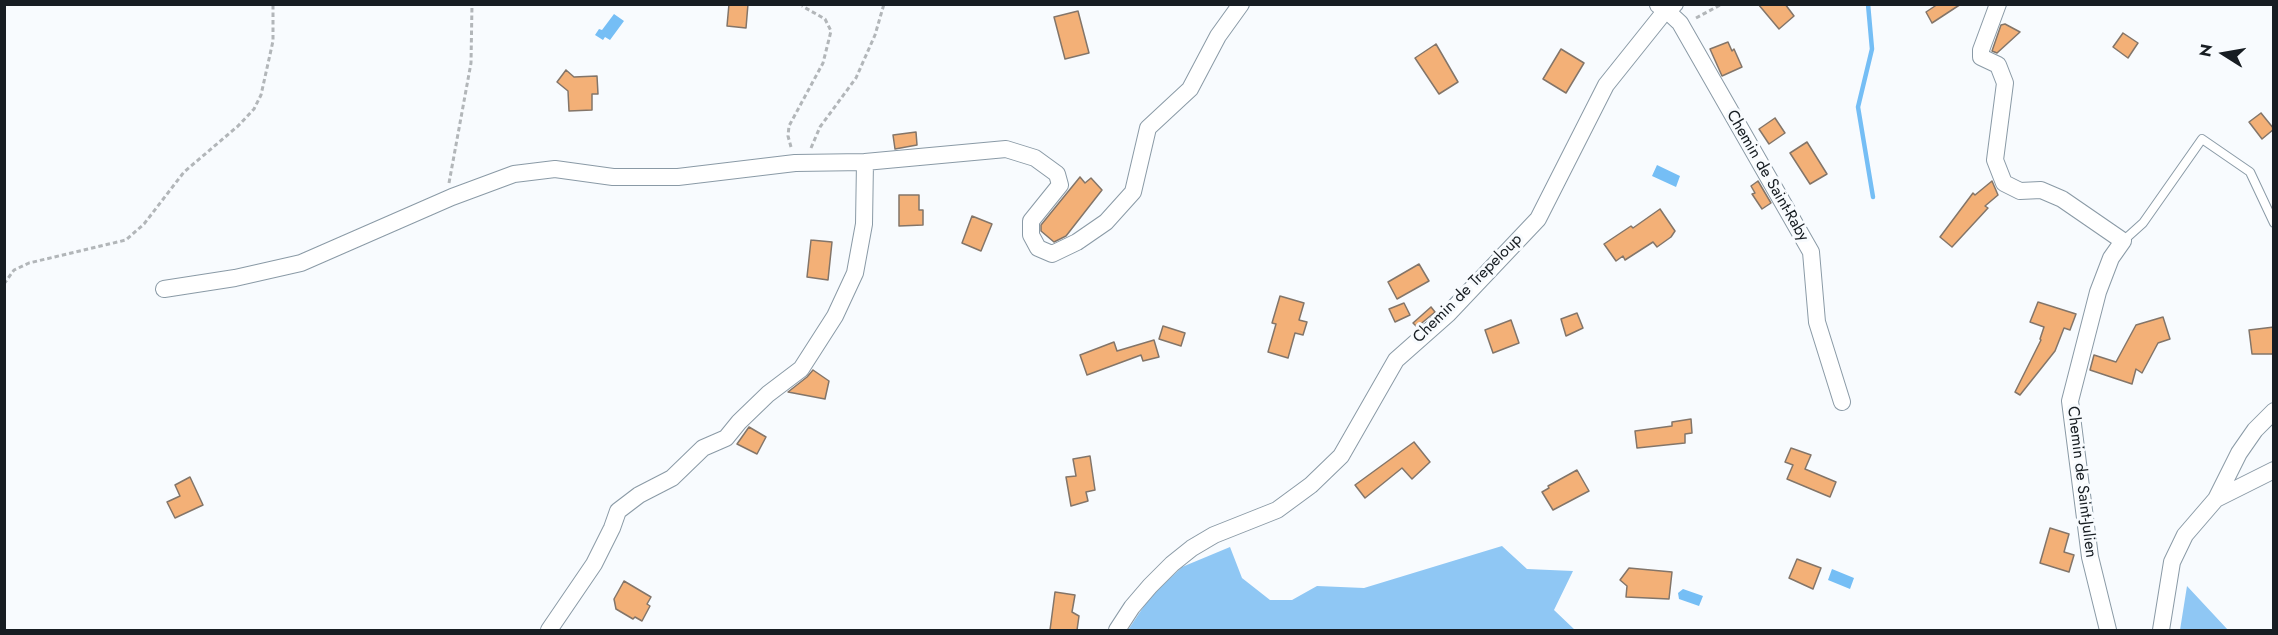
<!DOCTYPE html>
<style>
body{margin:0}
#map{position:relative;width:2278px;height:635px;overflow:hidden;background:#f8fbfe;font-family:Jost,sans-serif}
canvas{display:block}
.frame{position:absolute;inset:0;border:6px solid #171d22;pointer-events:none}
.north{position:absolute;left:2194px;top:24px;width:60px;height:60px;-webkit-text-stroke:4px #f8fbfe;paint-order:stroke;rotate:281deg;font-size:16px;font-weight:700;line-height:24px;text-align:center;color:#171d22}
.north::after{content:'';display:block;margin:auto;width:21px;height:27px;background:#171d22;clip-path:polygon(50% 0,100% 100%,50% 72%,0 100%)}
</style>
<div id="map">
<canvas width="2278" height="635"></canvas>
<div class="frame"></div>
<div class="north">N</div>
</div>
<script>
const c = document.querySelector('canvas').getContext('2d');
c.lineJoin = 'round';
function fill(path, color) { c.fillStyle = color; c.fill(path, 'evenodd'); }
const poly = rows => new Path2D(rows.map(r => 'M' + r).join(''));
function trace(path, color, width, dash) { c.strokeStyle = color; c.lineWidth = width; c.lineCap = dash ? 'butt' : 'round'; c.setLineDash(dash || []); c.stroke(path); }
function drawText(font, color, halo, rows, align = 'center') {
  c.font = font + ' Jost,sans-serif'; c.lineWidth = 6; c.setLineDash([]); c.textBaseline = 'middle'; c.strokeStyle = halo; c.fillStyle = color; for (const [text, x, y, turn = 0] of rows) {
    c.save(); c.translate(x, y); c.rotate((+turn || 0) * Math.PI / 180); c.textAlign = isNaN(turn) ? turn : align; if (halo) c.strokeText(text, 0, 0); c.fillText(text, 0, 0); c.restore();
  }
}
const forest = poly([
 [1502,546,1527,569,1573,571,1554,610,1575,630,1128,630,1150,597,1182,567,1230,547,1242,578,1270,600,1292,600,1317,586,1364,588],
 [2187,586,2228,630,2180,630]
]);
const water = poly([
 [614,14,624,21,610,40,605,37,603,40,595,35,599,29,602,30],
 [1657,165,1680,176,1676,187,1652,176],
 [1832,569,1854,578,1850,589,1828,580],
 [1683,589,1703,596,1699,606,1679,599,1678,593]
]);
const stream = poly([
 [1868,4,1872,49,1858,107,1873,197]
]);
const building = poly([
 [729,4,748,4,746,28,727,26,729,4],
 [1758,4,1785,4,1794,16,1779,29,1758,4],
 [1938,4,1961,4,1932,23,1926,12,1938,4],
 [1078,11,1089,53,1065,59,1054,17,1078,11],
 [2005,24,2020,32,1997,53,1992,51,2001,25,2005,24],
 [2123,33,2138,43,2128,58,2113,47,2123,33],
 [1728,42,1732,51,1734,49,1742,67,1722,76,1710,49,1728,42],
 [1436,44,1458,82,1439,94,1415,58,1436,44],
 [1561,49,1584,63,1566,93,1543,79,1561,49],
 [566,70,574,77,597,76,598,94,592,94,592,110,569,111,568,91,557,82,566,70],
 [2261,113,2274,129,2262,139,2249,122,2261,113],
 [1775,118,1785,133,1769,144,1759,129,1775,118],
 [916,132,917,145,895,149,893,135,916,132],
 [1807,142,1827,174,1810,184,1790,153,1807,142],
 [1080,177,1085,183,1091,178,1102,190,1066,236,1054,242,1041,231,1041,225,1080,177],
 [1758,181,1771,203,1762,209,1752,194,1755,193,1751,186,1758,181],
 [1992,181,1998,195,1985,206,1988,208,1952,247,1940,237,1973,193,1975,195,1992,181],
 [899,195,919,195,919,210,923,210,923,225,899,226,899,195],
 [1660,209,1675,231,1671,237,1657,247,1653,242,1625,260,1623,256,1616,261,1604,244,1631,226,1633,228,1660,209],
 [972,216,992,224,981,251,962,243,972,216],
 [811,240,832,242,828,280,807,277,811,240],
 [1419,264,1429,281,1397,299,1388,282,1419,264],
 [1280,296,1304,303,1299,320,1307,322,1303,335,1295,333,1288,358,1268,352,1276,324,1272,323,1280,296],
 [2038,302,2076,314,2070,330,2064,328,2055,351,2020,395,2015,392,2041,340,2040,339,2044,327,2030,322,2038,302],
 [1404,303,1410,315,1395,322,1389,309,1404,303],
 [1431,307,1435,312,1417,327,1413,323,1431,307],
 [1577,313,1583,328,1566,336,1561,319,1577,313],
 [2163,317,2170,339,2158,343,2142,373,2136,369,2132,384,2090,370,2094,355,2116,362,2136,325,2163,317],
 [1511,320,1519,343,1493,353,1485,330,1511,320],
 [1163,326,1185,333,1181,346,1159,339,1163,326],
 [2274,327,2274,354,2252,354,2249,330,2274,327],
 [1154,340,1159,357,1143,361,1141,355,1087,375,1080,355,1114,342,1117,351,1154,340],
 [813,370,829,381,825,399,788,392,807,377,813,370],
 [1691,419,1692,433,1685,434,1685,443,1637,448,1635,431,1672,426,1672,422,1691,419],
 [749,427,766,437,757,454,737,444,749,427],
 [1414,442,1430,462,1412,479,1402,468,1365,498,1355,485,1414,442],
 [1791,448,1811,455,1805,469,1836,482,1830,497,1787,479,1793,465,1785,462,1791,448],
 [1090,456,1095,490,1086,492,1088,501,1071,506,1066,477,1076,476,1073,459,1090,456],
 [1577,470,1589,491,1553,510,1542,492,1549,488,1548,486,1577,470],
 [190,477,203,505,175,518,167,502,180,496,175,485,190,477],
 [2050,528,2069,534,2064,552,2074,555,2069,572,2040,563,2050,528],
 [1797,559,1821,568,1813,589,1789,578,1797,559],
 [1629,568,1672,572,1669,599,1626,597,1627,586,1620,580,1629,568],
 [624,581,651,597,647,604,650,606,642,621,635,617,633,619,616,609,614,599,624,581],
 [1055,592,1075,595,1072,612,1079,616,1077,630,1050,630,1055,592]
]);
const path = poly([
 [1696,18,1722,4],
 [791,147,788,136,789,126,823,63,831,31,825,19,802,6],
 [811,148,820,127,856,78,875,35,884,4],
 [449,183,471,63,472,4],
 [4,284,14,270,29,263,126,240,144,224,184,172,238,126,254,109,261,95,273,41,273,4]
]);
const service = poly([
 [2123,241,2143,223,2202,139,2250,172,2274,223]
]);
const minor = poly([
 [1998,4,1981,50,1981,57,1998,65,2005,83,1995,160,2004,183,2020,191,2041,190,2062,199,2123,241,2111,258,2098,292,2070,401,2090,557,2108,630],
 [1658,5,1666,10,1680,23,1811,252,1817,322,1842,402],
 [164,289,235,278,301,263,452,197,514,174,555,169,613,177,678,177,795,163,865,162],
 [2216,499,2239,453,2255,430,2274,411],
 [549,630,594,564,612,528,618,511,639,495,672,478,703,448,726,438,739,422,768,394,801,369,835,316,855,273,864,224,865,162,1006,149,1035,158,1057,174,1060,185,1031,221,1031,235,1038,248,1052,254,1077,242,1106,222,1133,192,1148,128,1190,89,1218,36,1241,4],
 [1117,630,1132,607,1150,586,1172,564,1192,548,1214,535,1277,510,1311,485,1341,456,1396,360,1448,314,1538,219,1606,85,1666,10,1675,4],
 [2161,630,2172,562,2185,535,2216,499,2274,470]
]);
const streetNames = [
 ["Chemin de Saint-Raby",1767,176,60],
 ["Chemin de Trepeloup",1468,289,-45],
 ["Chemin de Saint-Julien",2081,482,83]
];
fill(forest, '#8fc7f4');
fill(water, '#75bef5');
trace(stream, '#75bef5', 4.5);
fill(building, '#f3b077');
trace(building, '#837569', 1.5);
trace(service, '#8a9aa6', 10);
trace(minor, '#8a9aa6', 18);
trace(path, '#b2b6b9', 3, [4.5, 3]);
trace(service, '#fff', 8);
trace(minor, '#fff', 16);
drawText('16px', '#171d22', '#f8fbfe', streetNames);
</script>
